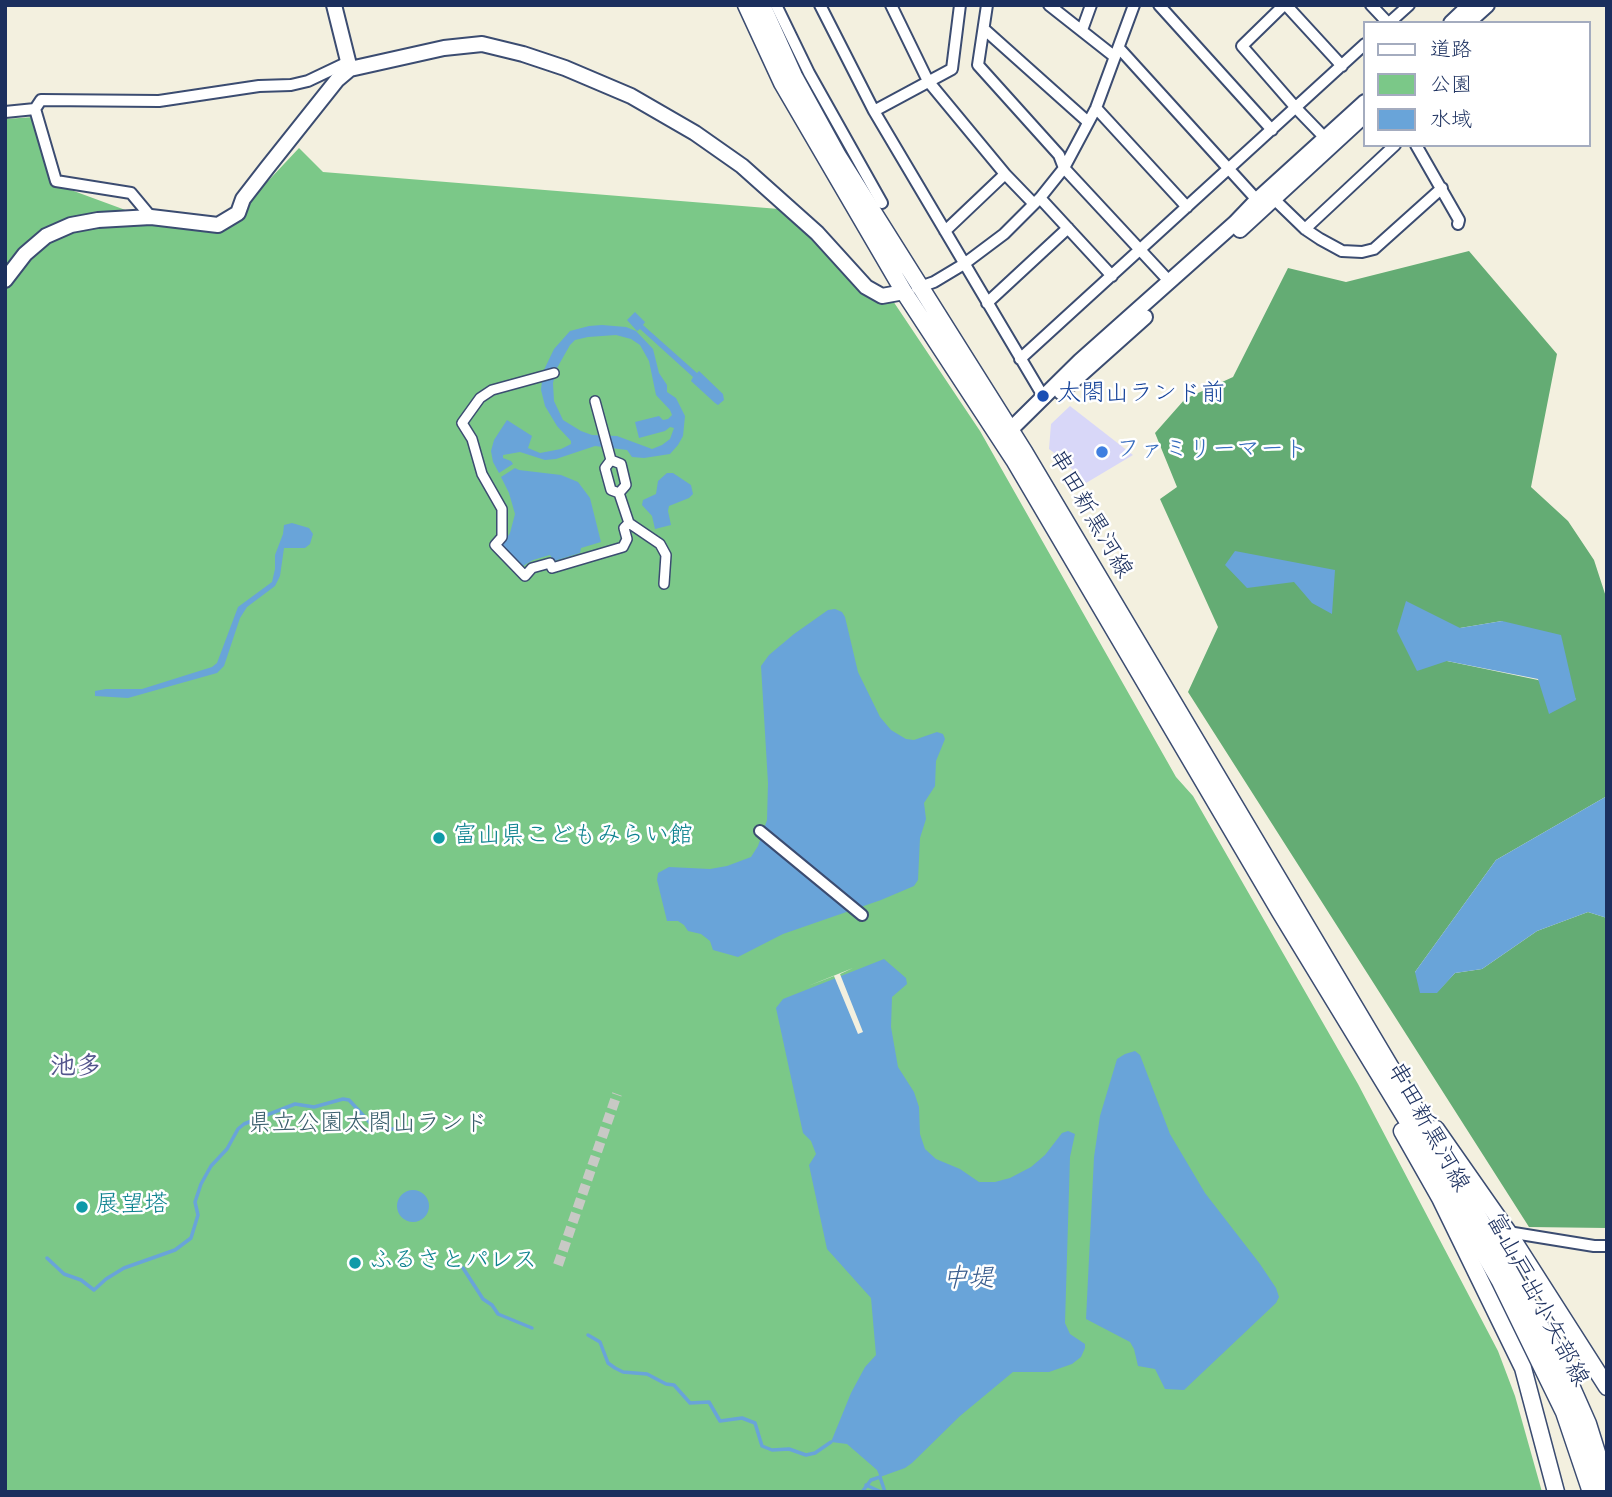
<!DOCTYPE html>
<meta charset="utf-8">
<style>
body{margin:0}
#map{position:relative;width:1612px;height:1497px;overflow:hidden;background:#f3f0df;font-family:Kalam,"Klee One",sans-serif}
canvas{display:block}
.frame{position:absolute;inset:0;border:7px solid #1b2f5e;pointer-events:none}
.legend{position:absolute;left:1363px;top:21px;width:228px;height:126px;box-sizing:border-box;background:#fff;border:2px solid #a4acbf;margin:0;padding:9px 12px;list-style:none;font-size:21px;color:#1b2f5e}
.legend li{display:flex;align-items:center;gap:14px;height:35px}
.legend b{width:35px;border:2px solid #a4acbf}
</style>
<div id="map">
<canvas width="1612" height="1497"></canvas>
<div class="frame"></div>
<ul class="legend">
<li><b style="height:9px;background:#fff"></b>道路</li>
<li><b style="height:19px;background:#7bc888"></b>公園</li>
<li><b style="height:19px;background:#69a4d9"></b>水域</li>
</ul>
</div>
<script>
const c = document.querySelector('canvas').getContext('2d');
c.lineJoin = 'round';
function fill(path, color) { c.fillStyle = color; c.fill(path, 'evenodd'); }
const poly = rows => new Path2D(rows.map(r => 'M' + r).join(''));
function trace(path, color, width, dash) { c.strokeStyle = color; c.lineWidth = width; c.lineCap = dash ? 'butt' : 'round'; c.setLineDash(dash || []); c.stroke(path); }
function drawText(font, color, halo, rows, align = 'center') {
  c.font = font + ' Kalam,"Klee One",sans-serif'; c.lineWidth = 5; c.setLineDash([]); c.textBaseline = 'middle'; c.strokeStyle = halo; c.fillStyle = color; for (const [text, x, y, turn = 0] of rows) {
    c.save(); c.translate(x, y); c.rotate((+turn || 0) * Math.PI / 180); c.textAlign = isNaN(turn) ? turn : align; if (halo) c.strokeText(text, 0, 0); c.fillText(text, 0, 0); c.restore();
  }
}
const built = poly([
 [1070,406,1133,455,1086,483,1062,459,1049,449,1051,424]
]);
const green = poly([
 [34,117,52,183,139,215,147,223,215,233,238,213,299,148,323,172,779,209,814,238,861,292,881,304,893,301,980,431,1176,777,1193,796,1358,1084,1498,1351,1515,1396,1542,1492,5,1492,5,119]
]);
const forest = poly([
 [1469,251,1557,354,1531,487,1568,521,1594,560,1607,600,1607,796,1496,860,1415,972,1437,992,1455,973,1482,969,1537,931,1588,912,1607,918,1607,1228,1529,1227,1188,692,1218,627,1160,499,1177,487,1155,433,1185,399,1233,377,1288,268,1346,282],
 [1502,621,1576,699,1538,680,1447,661,1460,628]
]);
const water = poly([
 [635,312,645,322,643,325,697,373,699,371,723,394,724,400,718,405,715,403,691,381,693,377,640,329,637,331,627,320],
 [602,325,626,327,636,331,653,349,659,373,667,385,667,392,676,398,685,416,683,436,678,445,670,454,644,458,632,457,627,450,595,446,556,459,545,460,520,452,503,455,503,458,511,461,513,464,499,473,493,462,491,451,494,440,507,420,532,436,528,448,540,453,561,449,571,444,571,441,557,426,545,406,541,390,543,372,554,349,570,331,589,326],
 [616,335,631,339,640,345,649,361,656,395,670,410,672,415,668,419,663,420,659,416,635,422,639,438,665,431,670,427,674,428,670,439,662,445,652,449,617,436,592,435,581,431,563,420,554,401,553,383,557,368,570,345,575,340,588,337],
 [515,468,519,470,561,475,578,482,590,498,601,542,581,548,580,553,554,561,550,555,533,560,523,566,502,545,510,533,515,514,509,493,501,477],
 [667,473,673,473,691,485,693,494,689,498,669,506,668,511,671,525,655,529,652,516,642,505,643,500,656,494,658,481],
 [292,523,309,528,313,534,310,544,305,548,284,548,280,576,275,586,247,607,240,618,224,666,217,673,128,698,95,696,95,691,106,689,142,689,212,667,217,663,238,607,272,582,275,569,275,555,283,534,284,525],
 [1235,551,1335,570,1332,614,1312,603,1294,582,1247,588,1225,565],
 [1406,601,1460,628,1502,621,1561,635,1576,700,1549,714,1538,679,1447,661,1417,671,1397,631],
 [835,609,842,612,845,617,858,672,880,717,891,730,906,739,914,740,937,732,943,734,945,739,936,761,935,786,924,803,926,819,920,838,918,880,914,886,881,900,783,934,738,957,713,950,710,941,701,934,688,931,684,925,678,921,667,921,657,880,658,873,669,867,710,869,727,866,751,857,758,846,767,820,768,783,761,666,769,655,794,634,828,610],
 [1607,796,1607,918,1588,912,1537,931,1482,969,1455,973,1437,993,1420,993,1415,972,1496,860],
 [884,959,906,978,907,984,892,997,891,1027,898,1067,914,1092,919,1107,920,1134,925,1149,936,1159,960,1169,979,1182,995,1182,1010,1178,1031,1167,1045,1155,1062,1133,1068,1131,1075,1134,1070,1157,1065,1323,1070,1334,1085,1344,1085,1348,1081,1357,1072,1364,1049,1372,1013,1372,960,1416,912,1463,905,1468,880,1477,877,1470,847,1444,831,1442,851,1393,865,1367,876,1355,871,1298,827,1249,809,1165,816,1154,811,1141,803,1133,776,1008,783,999],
 [1135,1051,1140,1055,1170,1134,1205,1193,1260,1264,1276,1288,1279,1297,1276,1303,1184,1390,1165,1389,1155,1369,1138,1366,1134,1349,1130,1342,1086,1319,1094,1157,1100,1116,1117,1059,1125,1054],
 '397 1206a16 16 0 1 1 32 0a16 16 0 1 1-32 0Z'
]);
const pier = poly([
 [853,968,840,974,863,1032,858,1034,834,976,808,986]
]);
const stream = poly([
 [47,1258,64,1274,81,1280,94,1290,106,1279,124,1268,175,1250,191,1238,198,1215,195,1202,201,1184,211,1166,227,1149,238,1129,244,1124,295,1104,314,1107,343,1099,349,1100,374,1127,379,1129,400,1129],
 [463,1268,483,1299,492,1305,498,1314,532,1328],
 [588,1335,600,1342,608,1363,615,1368,623,1372,647,1374,666,1384,674,1385,690,1403,709,1402,720,1421,742,1418,755,1423,762,1446,772,1450,789,1449,806,1455,815,1453,831,1442],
 [866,1485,881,1492],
 [862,1492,871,1480,880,1477,885,1492]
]);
const minorTunnel = poly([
 [558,1265,617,1094]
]);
const pedestrian = poly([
 [554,373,492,390,480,398,462,423,472,439,482,474,502,509,502,537,495,545,525,576,532,568,550,563,552,568,623,547,627,539,624,528,629,523],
 [595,401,611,460,605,468,611,490,619,493,629,523,660,544,666,555,664,584],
 [611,460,621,464,626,485,619,493]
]);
const minor = poly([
 [776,5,809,73,882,203],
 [820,5,874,111,952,69,960,5],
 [891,5,928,81,1005,174,945,231],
 [987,5,978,65,1059,155,1064,168,1169,281],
 [1049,5,1115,57],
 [1159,5,1272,130],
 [1284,5,1242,46,1296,108,1325,138],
 [1286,5,1342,66],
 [1371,5,1388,23],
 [1389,23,1409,5],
 [984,29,1088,122],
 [1082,30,1091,5],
 [1119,48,1257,200],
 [1096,108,1187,207],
 [35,109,56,181,131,193,151,217],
 [874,111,1043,396],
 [5,112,35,109,41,100,159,101,259,86,291,85,308,81,348,62],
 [1416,145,1459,220,1458,224],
 [1005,174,1034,204],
 [1040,198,1112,276],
 [1274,199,1305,229,1320,239,1342,251,1362,252,1374,249,1442,188],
 [1305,229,1395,145],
 [917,288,934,282,964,264,1004,234,1040,198,1064,168,1096,108,1134,5],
 [987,303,1068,228],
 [1020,359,1365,44],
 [760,831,862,915],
 [1508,1232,1594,1246,1607,1246]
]);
const tertiary = poly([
 [334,5,350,69],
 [1451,23,1470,5],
 [1467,23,1487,5],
 [1240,230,1365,115],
 [5,280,25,254,46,236,71,225,98,220,151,217,218,225,238,213,243,199,267,168,337,80,350,69,444,48,482,44,523,54,565,68,631,96,695,133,742,166,817,233,866,287,882,296,904,292],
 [1061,392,1145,317],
 [1004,436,1080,361,1235,223,1257,200,1365,102]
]);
const secondary = poly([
 [746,5,782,83,904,292,1014,460,1280,912,1419,1140],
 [762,5,794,76,838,156,1025,453,1434,1140],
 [1436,1129,1508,1232,1607,1387],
 [1402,1131,1440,1198,1523,1368,1556,1492]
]);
const primary = poly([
 [1419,1140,1501,1281,1565,1412,1592,1492],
 [1434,1140,1560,1363,1587,1424,1607,1488]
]);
const markers = [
 [1043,396,7,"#1a4fb4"],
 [1102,452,7,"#3f7fe0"],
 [439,838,7,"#0f9aa8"],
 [82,1207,7,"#0f9aa8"],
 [355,1263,7,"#0f9aa8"]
];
const transitNames = [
 ["太閤山ランド前",1057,396]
];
const shopNames = [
 ["ファミリーマート",1116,452]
];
const streetNames = [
 ["串田新黒河線",1088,515,60],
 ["串田新黒河線",1426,1128,61],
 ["富山戸出小矢部線",1535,1301,62]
];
const cultureNames = [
 ["富山県こどもみらい館",453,838],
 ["展望塔",96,1207],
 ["ふるさとパレス",369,1263]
];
const parkNames = [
 ["県立公園太閤山ランド",368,1126]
];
const neighbourhoodNames = [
 ["池多",76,1070]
];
const waterNames = [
 ["中堤",968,1282]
];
fill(built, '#d8d7f8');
fill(green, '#7bc888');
fill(forest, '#64ac74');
fill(water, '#69a4d9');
fill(pier, '#f3f0df');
trace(stream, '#69a4d9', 3.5);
trace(minorTunnel, '#c8c9c5', 10, [10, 5]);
trace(pedestrian, '#3b4c71', 12);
trace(minor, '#3b4c71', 14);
trace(tertiary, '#3b4c71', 18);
trace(secondary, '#3b4c71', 19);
trace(primary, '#3b4c71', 21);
trace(pedestrian, '#fff', 9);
trace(minor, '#fff', 10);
trace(tertiary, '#fff', 14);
trace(secondary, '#fff', 16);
trace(primary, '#fff', 18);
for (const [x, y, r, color] of markers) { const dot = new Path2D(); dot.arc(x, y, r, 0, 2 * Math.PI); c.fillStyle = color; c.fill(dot); trace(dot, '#fff', 2.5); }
drawText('24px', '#164399', '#fff', transitNames, 'left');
drawText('24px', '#366cbe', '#fff', shopNames, 'left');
drawText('24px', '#1b2f5e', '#fff', streetNames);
drawText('24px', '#0d838f', '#fff', cultureNames, 'left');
drawText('24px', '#385d6b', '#fff', parkNames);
drawText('bold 26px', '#54568d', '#fff', neighbourhoodNames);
drawText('italic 26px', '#3a5e8f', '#fff', waterNames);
</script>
